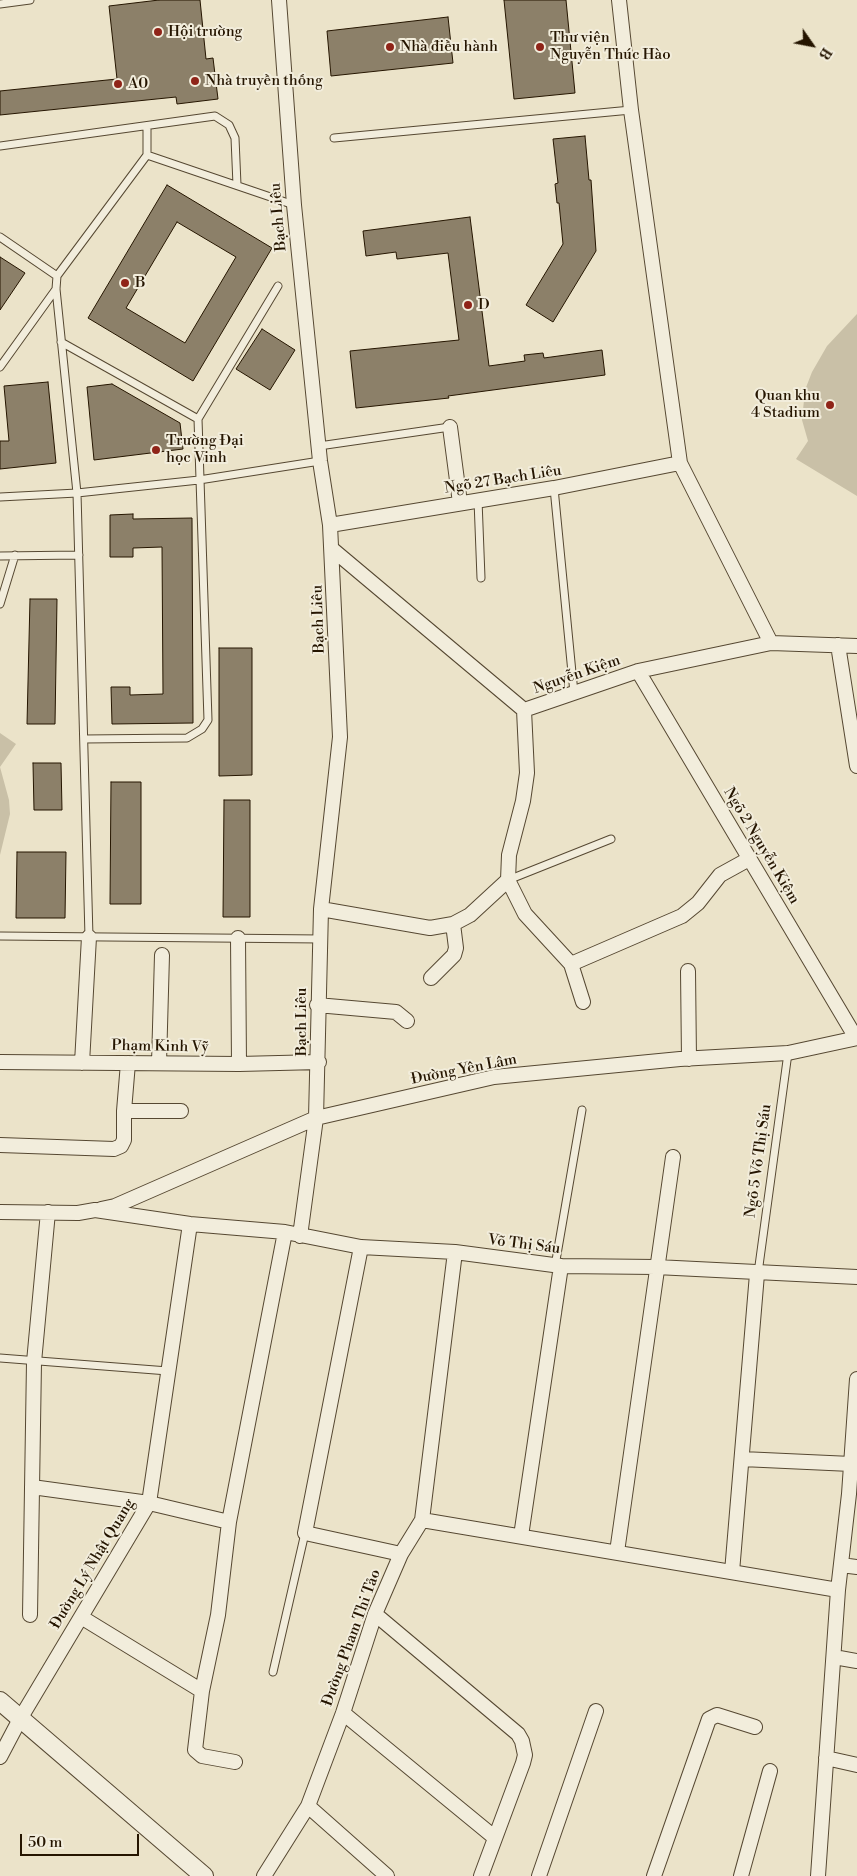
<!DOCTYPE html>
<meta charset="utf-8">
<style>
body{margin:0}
#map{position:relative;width:857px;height:1876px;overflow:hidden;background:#ebe3c9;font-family:"Libre Bodoni",serif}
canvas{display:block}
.north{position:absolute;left:787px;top:20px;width:50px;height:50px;-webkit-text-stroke:4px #f2eddc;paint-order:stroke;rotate:123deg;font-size:14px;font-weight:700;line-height:20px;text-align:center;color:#251500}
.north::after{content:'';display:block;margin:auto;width:18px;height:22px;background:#251500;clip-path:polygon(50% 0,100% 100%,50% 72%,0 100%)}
.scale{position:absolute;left:20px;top:1834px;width:119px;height:22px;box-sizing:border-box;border:2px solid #251500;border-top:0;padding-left:6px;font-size:15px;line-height:18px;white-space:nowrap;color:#251500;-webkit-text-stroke:4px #f2eddc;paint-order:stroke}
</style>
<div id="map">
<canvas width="857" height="1876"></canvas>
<div class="north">B</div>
<div class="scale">50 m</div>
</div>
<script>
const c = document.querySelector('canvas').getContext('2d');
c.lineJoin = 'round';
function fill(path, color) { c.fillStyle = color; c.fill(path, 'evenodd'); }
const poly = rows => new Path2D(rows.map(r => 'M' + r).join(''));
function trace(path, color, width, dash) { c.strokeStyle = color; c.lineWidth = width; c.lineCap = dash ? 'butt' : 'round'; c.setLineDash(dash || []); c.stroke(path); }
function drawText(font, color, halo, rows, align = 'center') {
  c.font = font + ' "Libre Bodoni",serif'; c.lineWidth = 4; c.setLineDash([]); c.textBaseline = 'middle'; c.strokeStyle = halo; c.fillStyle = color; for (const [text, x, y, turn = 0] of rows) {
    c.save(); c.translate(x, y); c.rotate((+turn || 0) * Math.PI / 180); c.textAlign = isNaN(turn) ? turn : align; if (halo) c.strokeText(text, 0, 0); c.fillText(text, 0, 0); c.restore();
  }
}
const green = poly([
 [857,314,857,496,796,459,808,441,802,420,805,390,812,372,827,346],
 [0,733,16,744,0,767,9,800,10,814,0,855]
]);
const building = poly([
 [159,0,200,0,206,59,213,58,218,99,177,104,176,97,0,115,0,91,117,79,109,6,159,0],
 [504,0,566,0,575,93,514,99,504,0],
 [448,17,453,63,331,76,327,31,448,17],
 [585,136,589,180,591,180,596,251,553,322,526,305,563,244,559,203,557,203,555,184,558,183,553,139,585,136],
 [167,185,272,248,193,381,88,318,167,185],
 [177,222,236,257,185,343,126,308,177,222],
 [470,217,489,366,525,361,524,355,543,353,544,358,602,350,605,375,448,396,449,398,356,408,350,351,459,340,448,253,397,259,396,252,366,256,363,231,470,217],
 [0,257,25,273,0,310,0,257],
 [262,329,295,350,270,390,236,369,262,329],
 [48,382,56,463,0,469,0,441,9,441,4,386,48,382],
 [112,384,180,423,183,449,94,460,87,387,112,384],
 [133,514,133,519,192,518,193,723,112,724,111,687,130,687,130,695,163,694,162,547,133,548,133,557,110,557,110,515,133,514],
 [30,599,57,599,55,724,27,724,30,599],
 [219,648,252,648,252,775,219,776,219,648],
 [33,763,61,763,62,810,34,810,33,763],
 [111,782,141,782,141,904,110,904,111,782],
 [224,800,250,800,250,917,223,917,224,800],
 [17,852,66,852,65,918,16,918,17,852]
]);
const service = poly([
 [0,4,30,0],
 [334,138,631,110],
 [0,146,215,116,229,125,235,138,237,185],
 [147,155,294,205],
 [0,237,57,276],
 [61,342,198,419],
 [0,367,56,289],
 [319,446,450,427],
 [554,488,574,693],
 [0,497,77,493,199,480,320,461],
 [478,500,481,578],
 [0,556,79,555],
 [0,604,15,555],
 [84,739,187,738,202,729,208,720,198,419,278,286],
 [508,880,611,839],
 [0,936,321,939],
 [89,937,77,493,56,289,57,276,147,155,147,127],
 [555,1266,582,1110],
 [758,1273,788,1053],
 [0,1358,168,1371],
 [273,1672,305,1533]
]);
const minor = poly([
 [279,0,294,205,320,461,330,525,340,737,321,909,316,1118,300,1236],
 [619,0,631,110,680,463,771,643],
 [450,427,460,503],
 [330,525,554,488,680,463],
 [332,549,524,710,638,671,771,643,857,646],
 [838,645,857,766],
 [638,671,856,1038],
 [524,710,527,773,523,801,509,855,508,880,525,914,571,964,583,1002],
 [321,909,430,928,453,924,470,915,508,880],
 [238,938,239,1064],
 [571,964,682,916,698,903,720,875,749,859],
 [688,971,689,1059],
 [431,978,454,955,456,948,453,924],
 [317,1005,396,1012,407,1021],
 [0,1062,239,1064,319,1062],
 [82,1063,89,937],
 [159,1063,162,955],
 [124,1111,128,1063],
 [0,1145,114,1149,121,1146,124,1140,124,1111,181,1111],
 [101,1209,115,1206,316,1118,494,1077,680,1059,788,1053,857,1038],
 [0,1212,78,1213,95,1210,190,1224,285,1232,361,1247,455,1252,561,1266,656,1267,857,1277],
 [361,1247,305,1533,401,1554],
 [742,1459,851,1464],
 [32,1487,149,1503,229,1522],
 [422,1520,838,1590],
 [521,1536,561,1266],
 [617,1552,673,1157],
 [841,1565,857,1567],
 [732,1572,757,1274],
 [375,1614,518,1734,522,1741,525,1755,523,1763,481,1876],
 [30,1615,34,1362,48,1212],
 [81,1617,202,1691],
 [834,1657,857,1661],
 [343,1713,494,1837],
 [0,1757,20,1719,149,1503,190,1224],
 [826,1758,857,1765],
 [235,1762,202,1756,195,1750,202,1691,218,1615,229,1522,285,1232],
 [308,1806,387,1876],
 [264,1876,308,1806,343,1713,375,1614,401,1554,422,1520,455,1252],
 [539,1876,596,1711],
 [654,1876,709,1719,717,1715,755,1727],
 [741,1876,770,1771],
 [818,1876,838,1590,849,1494,857,1379]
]);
const tertiary = poly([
 [0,1701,204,1876]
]);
const markers = [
 [158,32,5,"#8f2418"],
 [390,47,5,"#8f2418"],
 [540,47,5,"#8f2418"],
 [195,81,5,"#8f2418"],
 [118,84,5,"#8f2418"],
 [125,283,5,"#8f2418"],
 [468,305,5,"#8f2418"],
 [830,405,5,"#8f2418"],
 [156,450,5,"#8f2418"]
];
const poiNames = [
 ["Hội trường",168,32],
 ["Thư viện",550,38],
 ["Nguyễn Thúc Hào",550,55],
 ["Nhà điều hành",400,47],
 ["Nhà truyền thống",205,81],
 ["A0",128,84],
 ["B",135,283],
 ["D",478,305],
 ["Quan khu",820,396,"right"],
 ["4 Stadium",820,413,"right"],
 ["Trường Đại",166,441],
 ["học Vinh",166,458]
];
const streetNames = [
 ["Bạch Liêu",279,217,-95],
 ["Ngõ 27 Bạch Liêu",503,480,-9],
 ["Bạch Liêu",319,619,-92],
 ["Nguyễn Kiệm",577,675,-19],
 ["Ngõ 2 Nguyễn Kiệm",761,846,59],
 ["Bạch Liêu",302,1022,-90],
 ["Phạm Kinh Vỹ",160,1047,1],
 ["Đường Yên Lâm",464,1070,-11],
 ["Ngõ 5 Võ Thị Sáu",759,1161,-82],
 ["Võ Thị Sáu",524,1245,7],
 ["Đường Lý Nhật Quang",93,1564,-59],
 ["Đường Pham Thi Tảo",352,1638,-70]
];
fill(green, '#c9c0a7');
fill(building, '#8c8069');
trace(building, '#251500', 1);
trace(service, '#564832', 9);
trace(minor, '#564832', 16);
trace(tertiary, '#564832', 20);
trace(service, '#f2eddc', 7);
trace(minor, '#f2eddc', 14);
trace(tertiary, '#f2eddc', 18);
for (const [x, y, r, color] of markers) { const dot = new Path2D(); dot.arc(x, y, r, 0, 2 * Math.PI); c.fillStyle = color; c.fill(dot); trace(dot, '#f2eddc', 2); }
drawText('15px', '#251500', '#f2eddc', poiNames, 'left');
drawText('15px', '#251500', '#f2eddc', streetNames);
</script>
